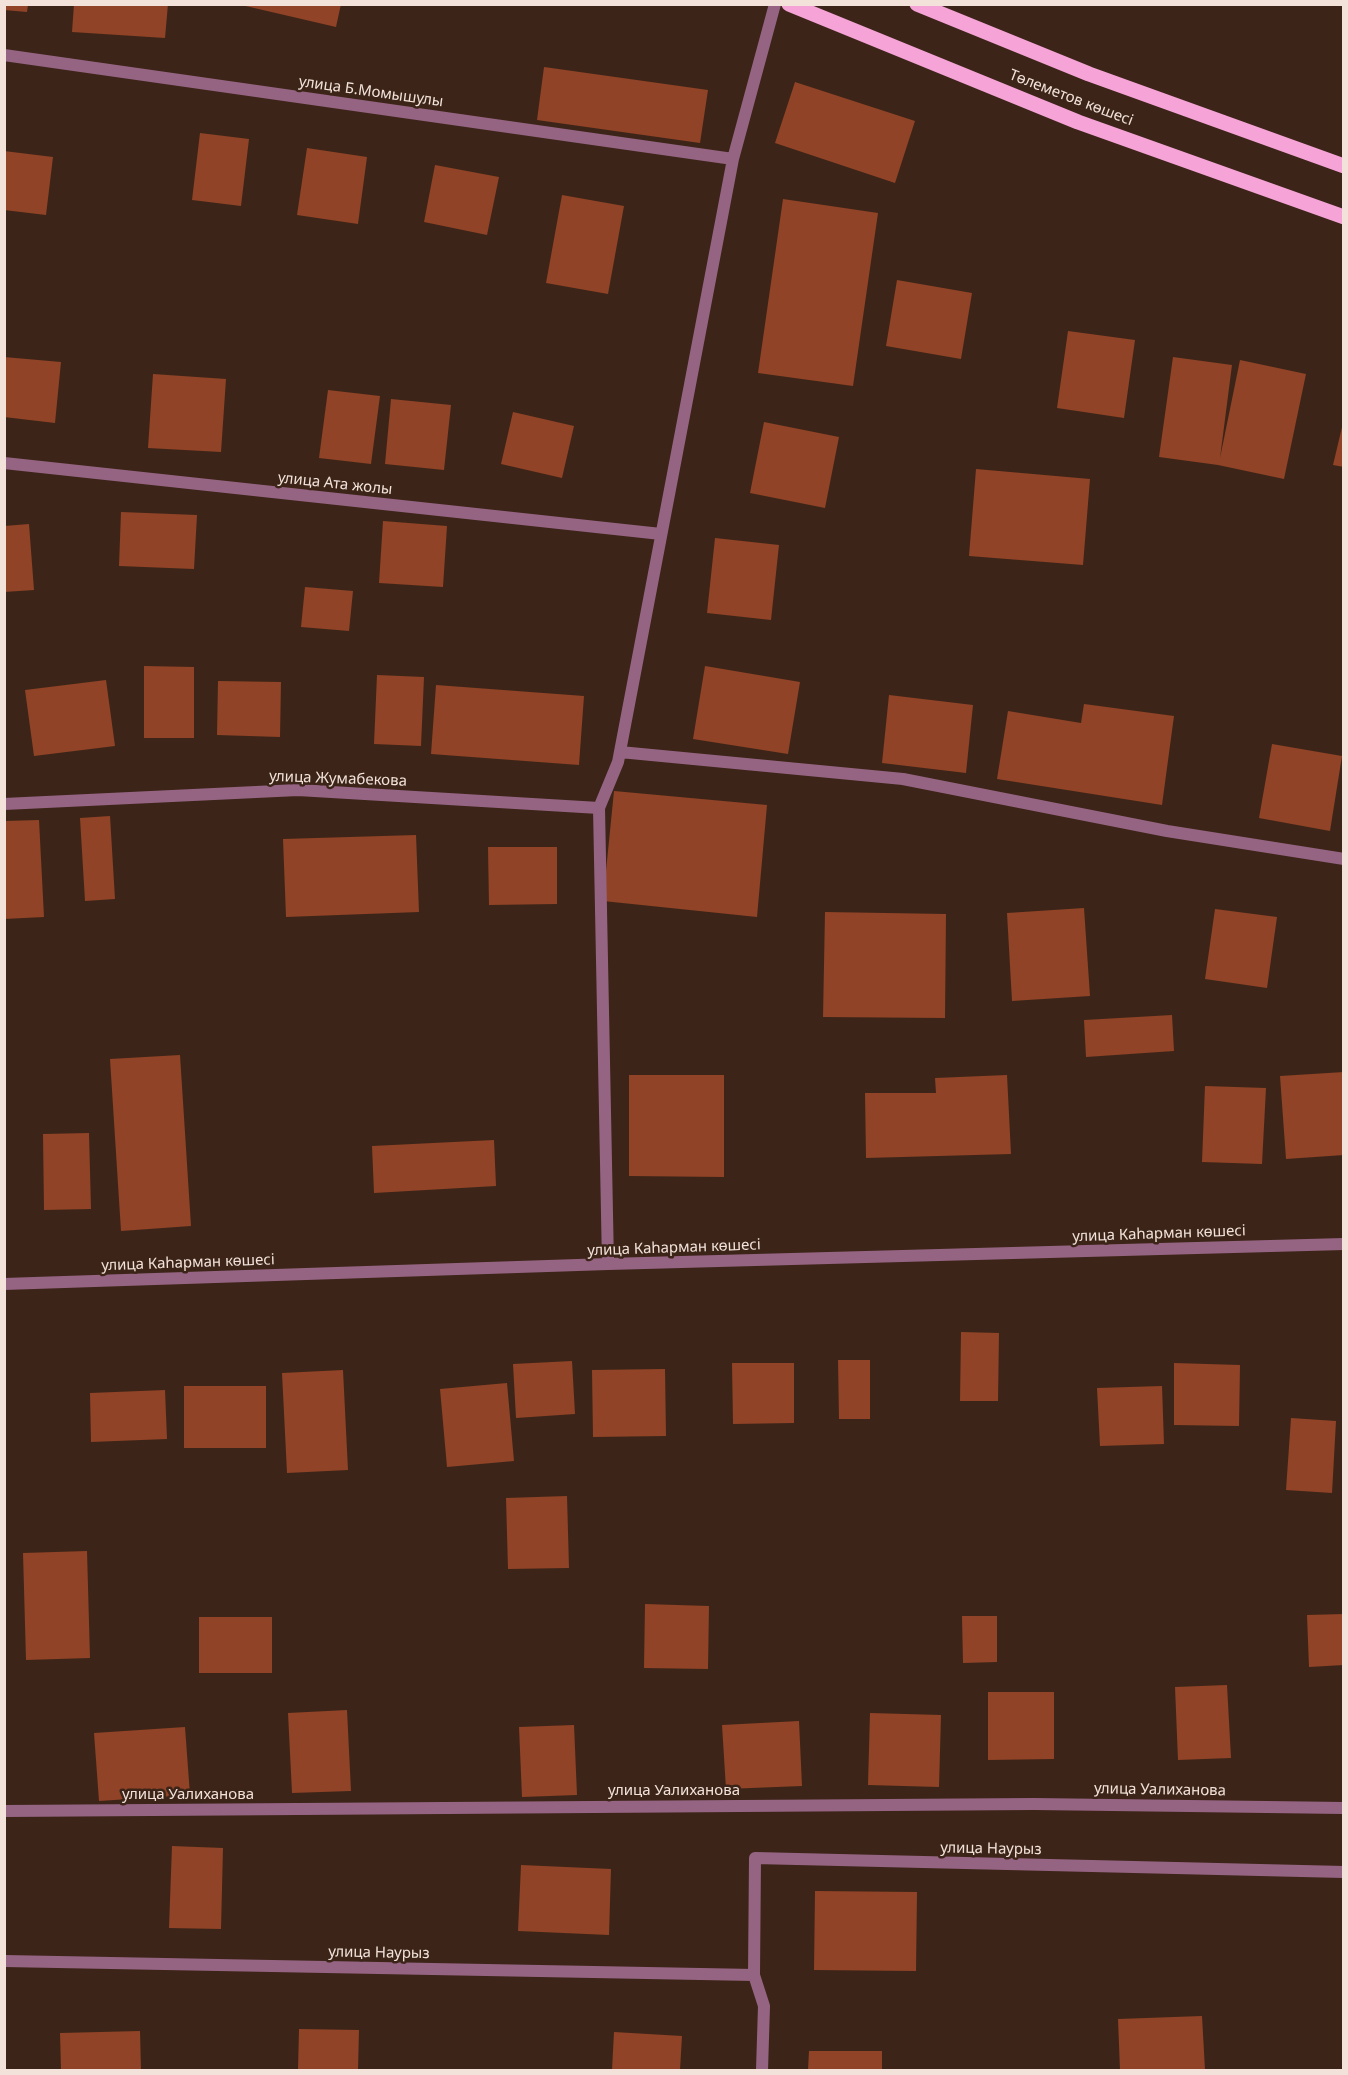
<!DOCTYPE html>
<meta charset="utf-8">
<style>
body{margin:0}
#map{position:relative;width:1348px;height:2075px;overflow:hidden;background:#3c2518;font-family:"Noto Sans",sans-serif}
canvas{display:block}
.frame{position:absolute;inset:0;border:6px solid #f2e2da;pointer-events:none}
</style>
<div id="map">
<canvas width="1348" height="2075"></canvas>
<div class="frame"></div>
</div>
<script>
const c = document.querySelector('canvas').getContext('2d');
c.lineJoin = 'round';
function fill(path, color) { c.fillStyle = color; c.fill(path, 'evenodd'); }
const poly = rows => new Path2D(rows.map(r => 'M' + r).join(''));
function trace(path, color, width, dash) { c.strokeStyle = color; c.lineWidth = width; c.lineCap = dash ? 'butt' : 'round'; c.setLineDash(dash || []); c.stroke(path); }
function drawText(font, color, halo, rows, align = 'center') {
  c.font = font + ' "Noto Sans",sans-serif'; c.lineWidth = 5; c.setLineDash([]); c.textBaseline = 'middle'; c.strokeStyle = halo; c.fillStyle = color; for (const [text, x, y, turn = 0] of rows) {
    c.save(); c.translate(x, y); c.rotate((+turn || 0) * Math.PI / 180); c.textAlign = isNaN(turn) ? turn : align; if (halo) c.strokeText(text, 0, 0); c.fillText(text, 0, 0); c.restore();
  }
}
const building = poly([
 [74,4,168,4,165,38,72,32],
 [237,4,341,4,336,27],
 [4,5,28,5,27,12,4,10],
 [544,67,708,90,700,143,537,120],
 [795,82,915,121,895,183,775,143],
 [200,133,249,139,241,206,192,200],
 [307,148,367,157,358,224,297,215],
 [4,151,53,157,46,215,4,210],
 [435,165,499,177,487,235,424,222],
 [562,195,624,206,608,294,546,283],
 [783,199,878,213,853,386,758,373],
 [897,280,972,293,961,359,886,346],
 [1068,331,1135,340,1124,418,1057,408],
 [4,357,61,362,55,423,4,417],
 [1173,357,1232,365,1220,458,1240,360,1306,374,1284,479,1218,465,1159,457],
 [153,374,226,379,221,452,148,448],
 [328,390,380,396,371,464,319,458],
 [391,399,451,405,444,470,385,464],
 [513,412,574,426,562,478,501,464],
 [764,422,839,437,825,508,750,493],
 [1343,423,1344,423,1344,467,1333,465],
 [976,469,1090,479,1083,565,969,556],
 [121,512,197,515,194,569,119,566],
 [383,521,447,526,443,587,379,583],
 [29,524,34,590,4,592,4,526],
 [715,538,779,545,771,620,707,613],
 [305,587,353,591,349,631,301,627],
 [144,666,194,667,194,738,144,738],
 [705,666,800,682,788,754,693,739],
 [377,675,424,677,421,746,374,744],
 [106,680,115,746,34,756,25,690],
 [218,681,281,682,280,737,217,735],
 [436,685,584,696,579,765,431,754],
 [889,695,973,705,966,773,882,763],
 [1084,704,1174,716,1162,805,997,779,1008,711,1081,723],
 [1272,744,1342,756,1330,831,1259,818],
 [614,791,767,805,757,917,603,901],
 [110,816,115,899,85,901,80,818],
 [39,820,44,917,4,919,4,821],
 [416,835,419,912,286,917,283,839],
 [488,847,557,847,557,904,489,905],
 [1084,908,1090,996,1012,1001,1007,913],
 [1215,909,1277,917,1267,988,1205,979],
 [825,912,946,914,945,1018,823,1017],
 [1172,1015,1174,1051,1086,1057,1084,1020],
 [180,1055,191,1226,121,1231,110,1059],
 [1344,1072,1344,1155,1286,1159,1280,1076],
 [629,1075,724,1075,724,1177,629,1176],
 [1007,1075,1011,1154,866,1158,865,1093,936,1093,935,1078],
 [1205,1086,1266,1088,1262,1164,1202,1162],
 [89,1133,91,1209,44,1210,43,1134],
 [494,1140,496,1186,374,1193,372,1146],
 [961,1332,999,1333,998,1401,960,1401],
 [838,1360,870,1360,870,1419,839,1419],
 [572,1361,575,1414,516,1418,513,1364],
 [732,1363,794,1363,794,1423,733,1424],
 [1174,1363,1240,1365,1239,1426,1174,1425],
 [665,1369,666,1436,593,1437,592,1370],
 [343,1370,348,1470,287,1473,282,1373],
 [507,1383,514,1461,447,1467,440,1389],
 [184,1386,266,1386,266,1448,184,1448],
 [1162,1386,1164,1444,1100,1446,1097,1388],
 [165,1390,167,1439,91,1442,90,1393],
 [1291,1418,1336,1421,1332,1493,1286,1490],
 [567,1496,569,1568,508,1569,506,1498],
 [87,1551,90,1658,26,1660,23,1553],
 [645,1604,709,1606,708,1669,644,1668],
 [1344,1614,1344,1665,1309,1667,1307,1615],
 [962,1616,997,1616,997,1662,963,1663],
 [199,1617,272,1617,272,1673,199,1673],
 [1227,1685,1231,1758,1178,1760,1175,1687],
 [988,1692,1054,1692,1054,1759,988,1760],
 [347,1710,351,1791,292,1793,288,1713],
 [870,1713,941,1715,939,1787,868,1785],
 [799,1721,802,1786,726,1789,722,1725],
 [574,1725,577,1795,522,1797,519,1727],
 [185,1727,190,1795,99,1801,94,1733],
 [172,1846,223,1848,221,1929,169,1928],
 [521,1865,611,1869,609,1935,518,1931],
 [815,1891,917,1892,916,1971,814,1970],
 [1202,2016,1205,2070,1120,2070,1118,2019],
 [299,2029,359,2030,358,2070,298,2070],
 [140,2031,141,2070,61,2070,60,2033],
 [614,2032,682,2036,680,2070,612,2070],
 [809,2051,882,2051,882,2070,808,2070]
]);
const minor = poly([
 [4,55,733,159],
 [4,463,661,534],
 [620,752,903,779,1167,831,1344,859],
 [4,804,298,790,599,808],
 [608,1264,599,808,618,762,733,159,775,4],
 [4,1284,608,1264,1344,1244],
 [4,1811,1034,1804,1344,1808],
 [4,1961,754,1975,764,2006,762,2070],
 [754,1975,755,1858,1344,1872]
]);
const primary = poly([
 [789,4,1078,122,1344,217],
 [917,4,1089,74,1344,166]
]);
const streetNames = [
 ["улица Б.Момышулы",371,92,8],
 ["Төлеметов көшесі",1071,98,21],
 ["улица Ата жолы",335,484,6],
 ["улица Жумабекова",338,779,2],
 ["улица Каһарман көшесі",1159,1234,-2],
 ["улица Каһарман көшесі",674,1248,-2],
 ["улица Каһарман көшесі",188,1263,-2],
 ["улица Уалиханова",1160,1790,1],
 ["улица Уалиханова",674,1791],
 ["улица Уалиханова",188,1795],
 ["улица Наурыз",991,1849,1],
 ["улица Наурыз",379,1953,1]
];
fill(building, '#904326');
trace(minor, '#966483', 12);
trace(primary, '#f6a3d7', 15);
drawText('15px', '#f2e2da', '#3c2518', streetNames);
</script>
